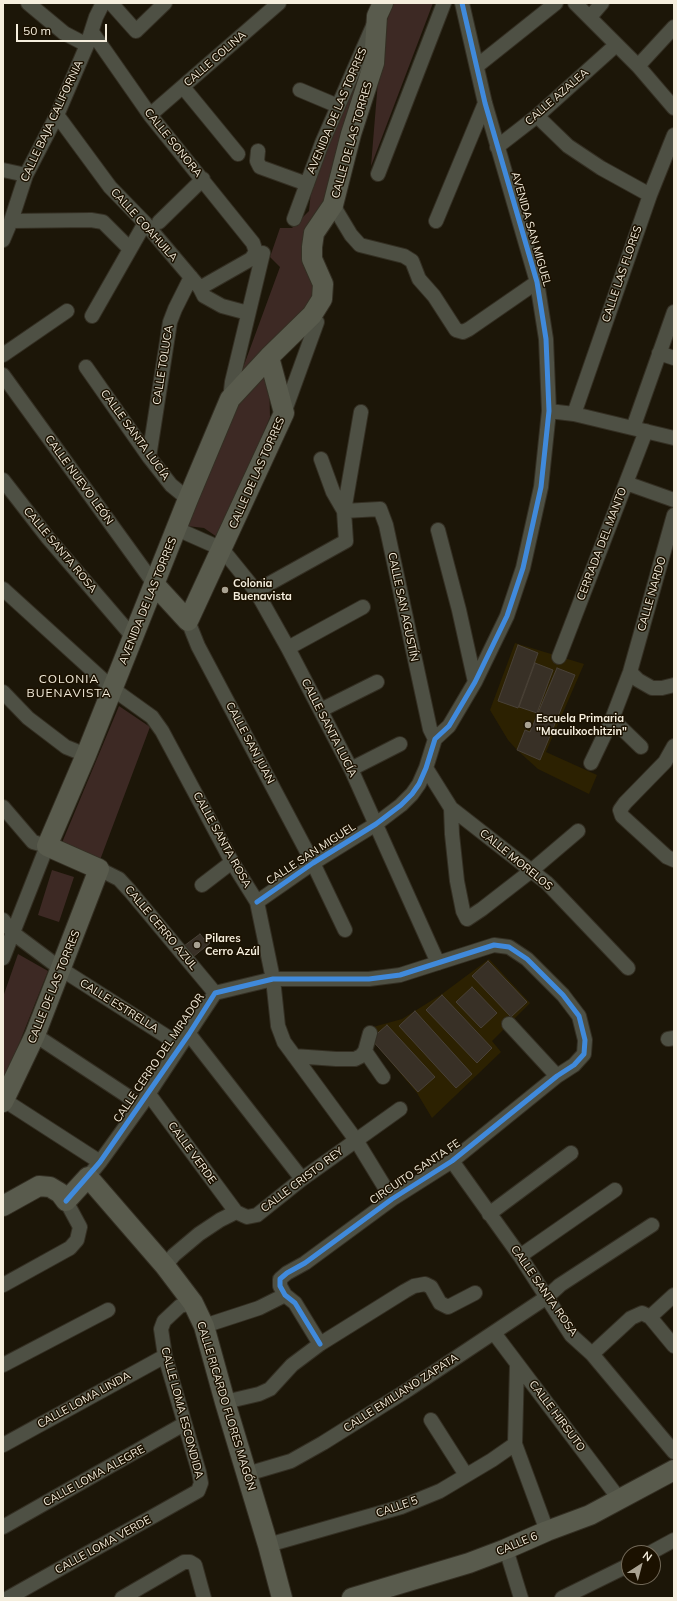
<!DOCTYPE html>
<meta charset="utf-8">
<style>
body{margin:0}
#map{position:relative;width:677px;height:1601px;overflow:hidden;background:#1c1608;font-family:Mulish,sans-serif}
canvas{display:block}
.frame{position:absolute;inset:0;border:4px solid #f5eedd;pointer-events:none}
.north{position:absolute;left:621px;top:1545px;width:40px;height:40px;box-sizing:border-box;background:#1b1100;border:1px solid #726958;border-radius:50%;rotate:36deg;font-size:11px;font-weight:700;line-height:16px;text-align:center;color:#f5eedd}
.north::after{content:'';display:block;margin:auto;width:14px;height:18px;background:#a9a292;clip-path:polygon(50% 0,100% 100%,50% 72%,0 100%)}
.scale{position:absolute;left:16px;top:24px;width:91px;height:18px;box-sizing:border-box;border:2px solid #f5eedd;border-top:0;padding-left:5px;font-size:12px;line-height:14px;white-space:nowrap;color:#f5eedd;-webkit-text-stroke:3px #1b1100;paint-order:stroke}
</style>
<div id="map">
<canvas width="677" height="1601"></canvas>
<div class="frame"></div>
<div class="north">N</div>
<div class="scale">50 m</div>
</div>
<script>
const c = document.querySelector('canvas').getContext('2d');
c.lineJoin = 'round';
function fill(path, color) { c.fillStyle = color; c.fill(path, 'evenodd'); }
const poly = rows => new Path2D(rows.map(r => 'M' + r).join(''));
function trace(path, color, width, dash) { c.strokeStyle = color; c.lineWidth = width; c.lineCap = dash ? 'butt' : 'round'; c.setLineDash(dash || []); c.stroke(path); }
function drawText(font, color, halo, rows, align = 'center') {
  c.font = font + ' Mulish,sans-serif'; c.lineWidth = 3; c.setLineDash([]); c.textBaseline = 'middle'; c.strokeStyle = halo; c.fillStyle = color; for (const [text, x, y, turn = 0] of rows) {
    c.save(); c.translate(x, y); c.rotate((+turn || 0) * Math.PI / 180); c.textAlign = isNaN(turn) ? turn : align; if (halo) c.strokeText(text, 0, 0); c.fillText(text, 0, 0); c.restore();
  }
}
const built = poly([
 [515,643,584,664,546,752,597,775,589,794,538,769,517,750,508,740,490,710],
 [489,959,530,1003,492,1041,501,1052,432,1118,417,1093,371,1039,373,1027,402,1019,442,994]
]);
const green = poly([
 [394,3,433,3,371,166,382,32],
 [355,75,365,79,329,206,315,283,314,296,309,309,240,376,280,267,270,257,280,228,292,228,309,211,311,191],
 [265,376,269,378,270,417,220,539,204,528,187,526,232,410],
 [119,706,150,727,100,860,61,845],
 [52,870,74,877,59,922,38,915],
 [18,954,48,971,3,1084,3,997]
]);
const building = poly([
 [518,645,538,653,518,708,498,701,518,645],
 [535,663,553,670,537,713,519,707,535,663],
 [557,668,575,675,540,760,517,750,525,730,530,732,557,668],
 [200,934,204,939,206,938,210,943,193,957,184,946,200,934],
 [488,961,527,1002,511,1017,472,976,488,961],
 [472,987,497,1013,481,1028,456,1002,472,987],
 [442,995,492,1048,477,1063,426,1010,442,995],
 [415,1011,472,1074,456,1088,399,1026,415,1011],
 [387,1025,435,1077,418,1092,371,1039,387,1025]
]);
const street = poly([
 [28,3,64,33,87,45],
 [111,3,136,31,165,3],
 [575,3,638,66,674,108],
 [590,17,602,3],
 [92,32,150,115,253,243,256,252,251,259,200,288],
 [477,66,556,3],
 [638,66,674,27],
 [183,87,238,154],
 [300,90,338,106],
 [57,115,110,187,145,223,200,288,204,296,222,306,248,313],
 [150,115,279,3],
 [537,116,568,146,601,168,650,195],
 [497,147,537,116,616,45],
 [258,151,257,161,260,167,307,184],
 [3,170,26,175],
 [378,174,444,3],
 [333,205,351,235,360,245,404,256,412,261,419,279,434,296,456,330,463,332,469,329,537,282],
 [294,219,322,143,373,26],
 [11,221,91,220,103,222,130,249],
 [436,221,485,103],
 [159,222,203,179],
 [3,240,11,221,26,175,57,115,87,45,96,17,103,3],
 [92,316,145,223],
 [659,353,674,358],
 [3,355,67,311],
 [86,367,149,457,171,485,188,499],
 [3,375,155,585],
 [230,399,232,382,263,253],
 [549,411,574,414,674,438],
 [284,413,317,322],
 [574,414,650,195,674,135],
 [633,428,674,312],
 [149,457,170,322,175,309,191,277],
 [3,480,48,538,133,637],
 [626,483,674,500],
 [344,511,380,509,386,525,430,729,435,739],
 [344,511,361,412],
 [177,529,222,549,256,591,288,648,351,769,438,963],
 [438,530,459,610,475,682],
 [3,589,113,689,152,717,162,731,232,862,257,902,273,979,278,1026,284,1042,356,1140,392,1199],
 [256,591,346,541,344,511,333,492,321,459],
 [188,621,198,646,313,863,345,930],
 [288,648,363,607],
 [559,657,646,431],
 [630,672,638,680,652,688,662,688,674,685],
 [3,692,28,718,66,747,86,755],
 [321,710,377,682],
 [612,719,641,747],
 [674,746,665,762,625,803,620,810,622,816,667,857,674,860],
 [591,763,612,719,630,672,674,515],
 [426,768,451,808,547,883,628,968],
 [351,769,400,744],
 [3,807,33,842,47,846,3,958],
 [451,808,452,834,457,881,463,911,467,919,482,909,531,871,578,831],
 [99,869,119,879,130,891,215,993],
 [202,885,232,862],
 [257,902,313,863,376,824,401,805,412,794,419,784,426,768,435,739,449,726,475,682,507,616,523,568,541,487,549,411,546,339,537,282,485,103,462,3],
 [3,920,13,933,61,969,180,1045],
 [509,1024,557,1076],
 [189,1034,302,1179],
 [35,1035,141,1105],
 [668,1039,674,1038],
 [365,1051,383,1077],
 [294,1056,336,1059,355,1059,361,1056,365,1051,370,1033],
 [148,1093,236,1212],
 [4,1100,100,1162],
 [452,1161,520,1256,571,1335,592,1354,674,1452],
 [88,1177,100,1162,141,1105,215,993,273,979,369,979,400,975,494,945,509,947,527,959,563,995,579,1016,585,1040,584,1054,574,1065,557,1076,452,1161,392,1199,305,1263,287,1273,280,1279,280,1286,285,1295,295,1303,320,1344],
 [489,1214,571,1153],
 [520,1256,615,1190],
 [165,1266,174,1255,199,1234,220,1220,236,1212,247,1217,257,1215,302,1179,400,1109],
 [3,1285,70,1248,77,1240,80,1227,66,1201],
 [650,1317,674,1346],
 [204,1326,259,1308,285,1295],
 [494,1333,620,1500],
 [592,1354,631,1318,642,1313,650,1317,674,1295],
 [517,1364,515,1444,547,1531],
 [3,1365,108,1310],
 [225,1402,259,1394,270,1389,292,1365,320,1344,405,1291,414,1286,425,1284,431,1287,440,1303,448,1307,475,1293],
 [431,1420,466,1475],
 [3,1445,165,1356],
 [247,1474,291,1461,323,1443,409,1389,547,1297,560,1285,652,1225],
 [3,1527,184,1424],
 [268,1545,401,1507,440,1491,492,1460,515,1444],
 [506,1549,521,1598],
 [650,1553,674,1540],
 [8,1598,198,1491,201,1483,199,1472,165,1356,161,1329,164,1321,180,1306,193,1303],
 [122,1598,184,1562,190,1562,195,1565,204,1598],
 [562,1598,629,1565]
]);
const secondary = poly([
 [155,585,188,621,284,413,269,357,312,315,322,299,323,284,312,259,312,247,314,233,333,205,351,134,374,63,377,16,383,3],
 [3,1102,35,1035,99,869,47,846,86,755,188,499,230,399,269,357],
 [3,1206,39,1186,50,1187,60,1193,66,1201,88,1177,165,1266,193,1303,204,1326,225,1402,268,1545,282,1598],
 [352,1598,469,1563,506,1549,547,1531,590,1515,674,1470]
]);
const cycleway = poly([
 [257,902,313,863,376,824,401,805,412,794,419,784,426,768,435,739,449,726,475,682,507,616,523,568,541,487,549,411,546,339,537,282,485,103,462,3],
 [66,1201,100,1162,189,1034,215,993,273,979,369,979,400,975,494,945,509,947,527,959,563,995,579,1016,585,1040,584,1054,574,1065,557,1076,452,1161,392,1199,305,1263,287,1273,280,1279,280,1286,285,1295,295,1303,320,1344]
]);
const markers = [
 [225,590,4,"#a9a292"],
 [528,725,4,"#a9a292"],
 [197,945,4,"#a9a292"]
];
const streetNames = [
 ["CALLE COLINA",215,59,-41],
 ["CALLE AZALEA",557,97,-41],
 ["AVENIDA DE LAS TORRES",337,111,-67],
 ["CALLE BAJA CALIFORNIA",52,121,-65],
 ["CALLE DE LAS TORRES",352,140,-74],
 ["CALLE SONORA",173,143,51],
 ["CALLE COAHUILA",144,225,48],
 ["AVENIDA SAN MIGUEL",531,229,74],
 ["CALLE LAS FLORES",622,274,-71],
 ["CALLE TOLUCA",163,365,-81],
 ["CALLE SANTA LUCÍA",135,435,54],
 ["CALLE DE LAS TORRES",257,473,-66],
 ["CALLE NUEVO LEÓN",79,480,54],
 ["CERRADA DEL MANTO",602,544,-69],
 ["CALLE SANTA ROSA",60,550,50],
 ["CALLE NARDO",652,594,-74],
 ["AVENIDA DE LAS TORRES",148,601,-68],
 ["CALLE SAN AGUSTÍN",403,607,78],
 ["CALLE SANTA LUCÍA",329,728,63],
 ["CALLE SAN JUAN",250,743,62],
 ["CALLE SANTA ROSA",222,840,61],
 ["CALLE SAN MIGUEL",311,854,-33],
 ["CALLE MORELOS",516,860,39],
 ["CALLE CERRO AZUL",161,928,50],
 ["CALLE DE LAS TORRES",54,987,-68],
 ["CALLE ESTRELLA",119,1006,32],
 ["CALLE CERRO DEL MIRADOR",159,1058,-56],
 ["CALLE VERDE",192,1153,54],
 ["CIRCUITO SANTA FE",415,1172,-34],
 ["CALLE CRISTO REY",302,1180,-37],
 ["CALLE SANTA ROSA",544,1291,55],
 ["CALLE EMILIANO ZAPATA",401,1393,-33],
 ["CALLE LOMA LINDA",84,1400,-29],
 ["CALLE RICARDO FLORES MAGÓN",226,1406,73],
 ["CALLE LOMA ESCONDIDA",182,1413,75],
 ["CALLE HIRSUTO",557,1416,53],
 ["CALLE LOMA ALEGRE",94,1476,-29],
 ["CALLE 5",397,1507,-19],
 ["CALLE 6",517,1544,-23],
 ["CALLE LOMA VERDE",103,1545,-29]
];
const poiNames = [
 ["Colonia",233,584],
 ["Buenavista",233,597],
 ["Escuela Primaria",536,719],
 ["\"Macuilxochitzin\"",536,732],
 ["Pilares",205,939],
 ["Cerro Azúl",205,952]
];
const neighbourhoodNames = [
 ["COLONIA",69,679],
 ["BUENAVISTA",69,693]
];
fill(built, '#2c2101');
fill(green, '#3d2924');
fill(building, '#383026');
trace(building, '#494137', 1);
trace(street, '#342f23', 16);
trace(secondary, '#342f23', 22);
trace(street, '#4e5044', 14);
trace(secondary, '#595b4d', 20);
trace(cycleway, '#408adc', 5);
for (const [x, y, r, color] of markers) { const dot = new Path2D(); dot.arc(x, y, r, 0, 2 * Math.PI); c.fillStyle = color; c.fill(dot); trace(dot, '#1b1100', 1.5); }
drawText('11px', '#f5eedd', '#1b1100', streetNames);
drawText('bold 11px', '#f5eedd', '#1b1100', poiNames, 'left');
c.letterSpacing = '1px';
drawText('12px', '#f5eedd', '#1b1100', neighbourhoodNames);
c.letterSpacing = '0px';
</script>
